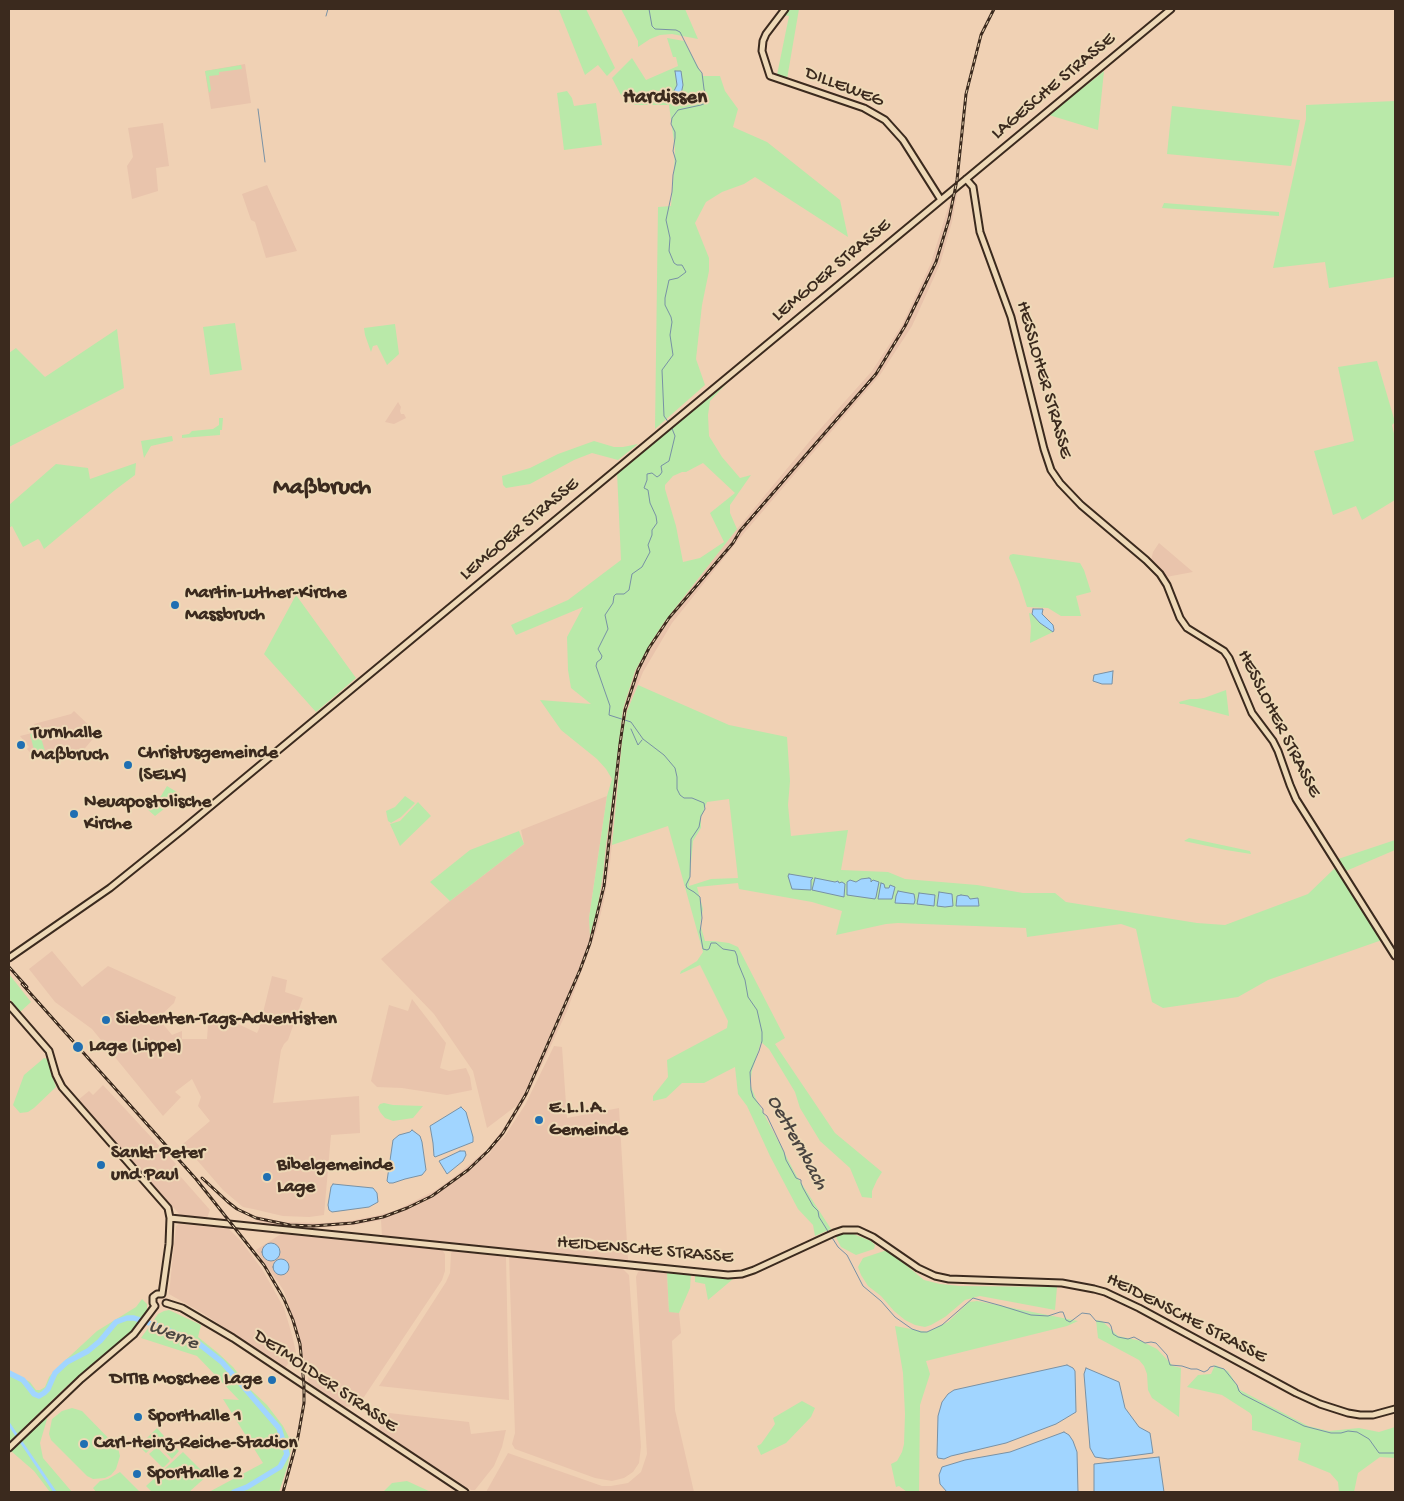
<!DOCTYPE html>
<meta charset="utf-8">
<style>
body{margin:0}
#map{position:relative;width:1404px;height:1501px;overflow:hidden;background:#f0d1b4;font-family:"Gochi Hand",sans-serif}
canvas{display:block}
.frame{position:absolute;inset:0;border:10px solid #3b2a1e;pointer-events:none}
</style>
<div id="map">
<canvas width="1404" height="1501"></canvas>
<div class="frame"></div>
</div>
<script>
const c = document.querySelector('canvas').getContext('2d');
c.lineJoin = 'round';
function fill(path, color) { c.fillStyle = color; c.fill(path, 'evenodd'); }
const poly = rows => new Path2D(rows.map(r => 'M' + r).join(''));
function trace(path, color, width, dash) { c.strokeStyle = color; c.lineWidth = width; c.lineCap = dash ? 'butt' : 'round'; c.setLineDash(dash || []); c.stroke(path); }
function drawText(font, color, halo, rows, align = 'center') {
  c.font = font + ' "Gochi Hand",sans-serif'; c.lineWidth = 4; c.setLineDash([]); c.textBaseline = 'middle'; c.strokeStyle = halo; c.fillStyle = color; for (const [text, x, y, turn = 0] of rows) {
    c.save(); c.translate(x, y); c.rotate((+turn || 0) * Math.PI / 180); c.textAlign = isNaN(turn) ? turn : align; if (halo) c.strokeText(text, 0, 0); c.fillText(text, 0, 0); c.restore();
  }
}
const built = poly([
 [245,64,251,103,211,109,205,71],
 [163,123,169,166,156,168,158,191,132,199,127,166,133,157,128,128],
 [267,185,297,251,266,258,255,222,251,220,242,194],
 [958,190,952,222,940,264,912,326,880,375,744,533,672,623,643,672,627,711,623,732,610,863,604,900,597,929,567,1011,539,1071,523,1104,499,1142,504,1137,525,1105,554,1046,562,1047,567,1118,619,1108,628,1260,516,1249,511,1252,382,1237,381,1220,355,1225,308,1228,286,1227,257,1221,257,1216,283,1222,323,1223,350,1221,375,1216,397,1210,436,1190,458,1174,484,1152,486,1157,491,1152,490,1146,500,1133,515,1111,516,1106,487,1128,473,1071,434,1014,381,959,450,901,524,844,521,830,607,796,589,918,590,933,611,809,623,709,635,671,653,639,665,621,737,529,814,436,872,371,902,325,931,263,952,195],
 [398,402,401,407,400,411,401,414,404,414,406,418,394,424,385,422],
 [1159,543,1193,572,1166,577,1151,560,1153,552],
 [74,711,96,732,97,734,75,760,62,749,39,757,31,757,32,755,27,749,29,747,20,736,36,732,34,724,71,714],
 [52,951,82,987,108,966,176,997,174,1003,158,1018,172,1035,182,1031,182,1039,207,1039,208,1025,213,1012,257,1033,259,1029,272,976,287,980,285,992,303,998,288,1040,284,1044,281,1050,273,1103,359,1096,360,1133,331,1135,324,1215,309,1217,283,1216,253,1209,243,1207,223,1190,183,1144,210,1121,198,1106,201,1097,192,1079,175,1092,181,1097,163,1116,92,1029,55,1002,29,969],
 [412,999,446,1043,440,1068,449,1071,466,1068,470,1077,472,1090,447,1095,402,1088,377,1087,371,1081,389,1005,408,1011],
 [103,1085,176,1164,173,1168,210,1210,207,1218,181,1216,78,1100,89,1091,93,1095],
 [179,1224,229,1229,241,1241,262,1269,284,1308,292,1335,296,1352,285,1368,204,1314,169,1294,176,1226],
 [281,1234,442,1250,445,1254,445,1271,442,1280,360,1403,354,1406,345,1407,341,1406,309,1383,299,1336,284,1291,256,1250],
 [453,1251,506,1257,509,1400,379,1386,446,1282,450,1273,451,1253],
 [509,1257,622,1268,629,1275,641,1447,639,1463,633,1472,624,1478,612,1481,595,1478,515,1449,512,1444,515,1433],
 [642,1270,667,1273,669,1311,679,1313,681,1333,672,1341,675,1410,694,1492,486,1492,508,1453,602,1486,611,1486,628,1483,641,1472,647,1454,636,1277,638,1272],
 [389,1413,469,1422,471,1434,506,1430,502,1447,494,1466,475,1490,471,1490,378,1430]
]);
const green = poly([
 [562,9,586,9,615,68,607,76,598,65,585,75,559,10],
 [621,9,685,9,698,39,672,34,660,35,650,39,638,47,638,41],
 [788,9,799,9,787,79,777,75,789,16,783,15],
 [667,38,684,41,703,76,720,76,725,91,738,109,733,127,767,142,840,200,848,237,755,177,744,184,722,192,706,202,695,223,709,258,709,271,702,305,696,359,705,385,655,429,658,207,671,206,674,171,675,149,669,105,636,105,624,101,612,78,632,58,646,80,678,66,676,57,673,57],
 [241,65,242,69,219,72,219,75,209,76,211,90,209,93,205,71],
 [1104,71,1098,130,1049,115],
 [567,91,572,98,574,106,596,103,602,145,564,150,557,93],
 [1395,101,1395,277,1329,288,1325,262,1273,268,1306,119,1306,105],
 [1172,106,1300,120,1291,166,1167,154],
 [1164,203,1279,212,1279,216,1162,208],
 [235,323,242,370,210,375,203,327],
 [395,324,399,354,387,365,377,345,373,346,371,352,365,335,364,328],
 [117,329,124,388,9,447,9,353,16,348,45,377],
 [1377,361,1395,422,1392,425,1395,438,1395,500,1362,520,1356,506,1333,515,1314,451,1354,441,1338,367],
 [729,378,728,382,710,401,708,415,709,436,722,457,740,478,751,475,730,505,730,513,737,529,665,621,653,639,635,671,623,709,611,809,606,844,603,874,598,905,590,936,589,918,607,796,612,779,606,769,597,759,561,730,540,700,591,704,571,688,568,670,567,637,583,607,516,635,511,625,568,600,621,560,617,472],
 [703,463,735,493,710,513,724,542,700,558,683,562,676,526,665,489,665,485,673,476,682,472,686,472],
 [219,418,223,418,222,430,220,430,220,435,182,438,182,435,189,434,192,431,213,429,219,425],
 [172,436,173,441,151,446,144,458,141,441],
 [594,441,614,447,623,447,638,444,618,460,592,453,574,460,530,484,506,488,503,485,502,476,530,468,558,454],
 [136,463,135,475,115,490,44,549,40,541,38,539,23,547,12,526,9,528,9,505,56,464,88,468,90,479],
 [1013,554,1080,563,1084,570,1091,592,1076,596,1081,616,1061,616,1048,608,1027,607,1019,582,1009,558,1010,555],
 [296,595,356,678,316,712,264,654],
 [1029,613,1032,614,1040,623,1053,632,1030,643,1031,626],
 [638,685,729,725,787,737,790,781,788,805,791,836,848,830,841,870,888,872,905,879,977,885,1023,893,1055,893,1066,902,1197,923,1225,925,1308,894,1336,867,1382,940,1268,980,1238,997,1163,1008,1152,1002,1136,929,1121,924,1027,937,1026,928,898,923,886,924,836,935,842,911,812,902,739,889,738,883,697,887,703,909,700,924,705,941,714,941,729,943,738,947,785,1038,775,1044,835,1133,882,1172,877,1180,872,1191,872,1198,862,1197,850,1168,820,1141,800,1108,795,1092,769,1049,761,1042,752,1071,750,1084,756,1099,796,1175,831,1229,815,1236,813,1225,798,1209,770,1156,747,1106,738,1094,735,1067,704,1083,682,1083,666,1098,653,1101,653,1096,668,1077,667,1060,727,1028,728,1021,700,965,680,974,681,971,697,961,703,952,668,826,612,845,623,732,627,711],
 [729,799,738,878,711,879,689,886,693,841,701,828,701,817,707,802],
 [1226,690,1229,716,1184,704,1180,704,1179,702,1190,699,1197,699,1204,698],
 [39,731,45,751,35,754,30,734],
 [167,786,180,794,173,802,155,816,147,809,161,796],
 [405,796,415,803,401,817,391,823,388,821,386,811,395,807],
 [418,802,431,816,400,846,390,824,400,821],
 [519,831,524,844,450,901,430,882,470,850],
 [1189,838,1250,851,1251,854,1226,850,1184,841],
 [1395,840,1395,850,1346,871,1338,859],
 [9,974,31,1002,20,1012,9,998],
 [44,1058,48,1059,50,1063,51,1073,56,1087,34,1108,28,1112,20,1113,13,1105,24,1075],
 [384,1103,393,1105,423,1106,413,1118,393,1121,385,1118,380,1112,378,1107,380,1104],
 [851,1233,871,1241,875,1245,874,1249,856,1255,841,1247,836,1237,841,1234],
 [884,1251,889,1251,924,1280,940,1284,960,1286,1057,1287,1055,1310,980,1296,965,1300,945,1317,931,1325,925,1327,915,1325,905,1320,894,1311,881,1296,868,1286,861,1275,858,1267,863,1258],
 [667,1273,691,1274,690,1288,679,1313,669,1312],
 [695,1274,733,1279,708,1300,705,1284,695,1282],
 [142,1299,147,1304,147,1311,136,1327,68,1385,9,1442,9,1371,30,1382,36,1390,40,1390,45,1387,49,1377,57,1368,97,1331,136,1307],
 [977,1301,1078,1321,1067,1326,926,1361,930,1374,920,1405,919,1492,907,1492,899,1486,896,1487,891,1464,897,1461,902,1452,904,1444,905,1414,903,1373,895,1326,927,1332,948,1322,969,1302],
 [169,1310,201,1325,198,1337,218,1353,233,1367,251,1390,267,1405,283,1426,292,1443,288,1465,279,1492,209,1492,263,1463,223,1399,239,1400,197,1356,141,1338,158,1314,164,1311],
 [1096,1320,1102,1321,1118,1336,1141,1341,1157,1349,1173,1366,1181,1368,1179,1417,1152,1398,1148,1390,1147,1374,1144,1366,1139,1360,1098,1338],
 [1215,1365,1228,1371,1240,1390,1308,1426,1329,1431,1359,1428,1379,1432,1395,1427,1395,1458,1380,1457,1358,1473,1354,1492,1339,1492,1338,1482,1330,1473,1298,1460,1301,1443,1252,1430,1252,1416,1250,1413,1222,1395,1187,1387,1198,1375,1211,1374],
 [802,1401,815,1408,811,1417,786,1443,761,1455,757,1446,761,1444,775,1424,773,1418],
 [72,1408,82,1411,118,1448,120,1456,116,1469,111,1475,105,1478,93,1479,87,1476,51,1440,49,1434,52,1419,62,1411],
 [45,1416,47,1419,40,1443,43,1458,72,1492,50,1492,34,1471,11,1451],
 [157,1428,164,1436,146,1453,139,1446],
 [166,1438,179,1451,172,1459,159,1445],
 [157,1447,170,1461,163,1468,149,1454],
 [183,1452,207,1476,189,1492,152,1492,146,1486],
 [120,1472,140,1492,96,1492,93,1488,100,1481,108,1479],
 [407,1481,431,1492,383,1492,392,1483]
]);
const water = poly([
 [675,71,681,71,683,85,680,99,672,95,677,85,675,71],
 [1033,609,1043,609,1042,614,1053,625,1054,630,1053,632,1040,623,1032,614,1033,609],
 [1113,671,1112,684,1102,684,1093,681,1094,675,1113,671],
 [789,874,813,878,811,880,811,890,792,889,788,876,789,874],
 [815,878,835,882,838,881,839,883,842,882,845,884,844,897,812,890,815,878],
 [869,878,871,879,871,882,873,880,879,882,876,897,875,899,847,895,847,882,850,880,856,882,861,879,869,878],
 [881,883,884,884,885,888,889,888,890,885,895,887,892,899,878,899,881,883],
 [898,891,914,894,915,900,914,904,895,903,896,896,898,891],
 [939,892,952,894,953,906,945,907,937,906,939,892],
 [919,893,935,895,934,906,917,904,919,893],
 [961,895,968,896,970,899,978,898,979,906,956,906,957,896,961,895],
 [461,1107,466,1112,473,1137,473,1142,435,1157,434,1156,433,1143,430,1126,461,1107],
 [412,1130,420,1136,422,1142,426,1170,422,1175,405,1179,393,1183,389,1183,387,1181,393,1140,399,1135,410,1132,412,1130],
 [460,1151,465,1151,466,1155,463,1161,447,1174,439,1161,460,1151],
 [333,1184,373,1188,377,1193,378,1202,369,1207,332,1212,329,1210,328,1205,331,1187,333,1184],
 '262 1252a9 9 0 1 1 18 0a9 9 0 1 1-18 0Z',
 '273 1267a8 8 0 1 1 16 0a8 8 0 1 1-16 0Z',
 [1067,1365,1073,1368,1075,1371,1076,1412,1056,1424,1006,1443,951,1456,944,1459,938,1458,937,1455,938,1416,942,1402,948,1394,954,1390,1067,1365],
 [1086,1368,1119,1382,1125,1408,1139,1427,1150,1433,1153,1453,1108,1459,1095,1457,1090,1448,1084,1374,1086,1368],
 [1064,1432,1069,1435,1073,1441,1077,1452,1078,1492,947,1492,940,1484,939,1475,942,1467,965,1460,1010,1452,1064,1432],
 [1159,1457,1164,1492,1094,1492,1094,1464,1159,1457]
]);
const stream = poly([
 [649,9,652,26,655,29,676,30,680,32,698,68,702,73,704,89,708,102,701,105,678,110,672,118,671,124,675,132,675,138,673,151,676,161,673,175,672,192,666,220,670,238,669,251,674,263,677,265,682,265,686,272,678,278,669,280,665,298,665,305,671,317,672,322,670,335,673,355,662,370,664,416,669,423],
 [326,16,328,9],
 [258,109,265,162],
 [671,426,675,436,669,461,661,466,662,472,660,475,657,477,652,473,647,474,647,480,644,488,648,490,650,503,656,516,657,523,652,530,652,535,648,545,650,552,642,567,632,574,629,590,624,594,616,594,614,596,613,603,605,615,608,629,598,649,602,656,601,659,597,662,596,666,610,706,609,715,631,722,643,739,664,755,675,768,677,777,677,789,680,795,684,798,692,798,704,803,705,809,701,816,699,827,691,839,690,877,686,885,687,888,694,892,700,897,702,918,700,932,703,949,707,950,709,949,711,943,716,943,723,949,735,951,737,956,738,963,745,980,748,997,757,1010,762,1032,762,1041,759,1051,750,1072,751,1090,753,1097,763,1109,763,1113,767,1116,784,1152,786,1160,796,1178,801,1180,801,1183,803,1188,813,1206,818,1211,819,1217,829,1233],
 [631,729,638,745,642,740],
 [831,1236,838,1247,847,1255,863,1286,881,1301,895,1317,912,1329,921,1332,927,1332,942,1325,973,1298,1002,1306,1031,1315,1048,1316,1060,1312,1063,1312,1066,1320,1070,1322,1082,1313,1090,1314,1096,1321,1109,1323,1111,1326,1113,1334,1118,1337,1128,1339,1134,1337,1145,1343,1151,1342,1156,1343,1167,1355,1170,1365,1182,1366,1191,1369,1197,1369,1204,1372,1208,1370,1210,1367,1214,1366,1224,1369,1237,1385,1239,1391,1242,1394,1304,1426,1331,1433,1341,1433,1348,1431,1357,1432,1369,1439,1379,1453,1395,1453]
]);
const canal = poly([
 [9,1424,55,1492]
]);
const river = poly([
 [9,1373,23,1380,34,1394,39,1396,44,1393,48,1389,55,1373,67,1362,88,1351,100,1341,116,1322,127,1318,134,1318,158,1326,198,1343,222,1362,279,1428,287,1454,280,1467,247,1487,234,1492]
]);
const major = poly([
 [785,9,766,34,763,41,762,51,770,76,864,108,885,120,903,140,941,200],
 [966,179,973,187,980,232,1011,317,1044,449,1051,470,1060,483,1081,505,1146,560,1160,574,1167,585,1180,618,1187,628,1224,651,1229,658,1252,713,1273,741,1278,751,1290,785,1296,799,1395,956],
 [9,958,110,888,182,830,1171,9],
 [9,1005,49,1051,56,1075,62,1087,168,1208,170,1218,169,1244,162,1294],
 [170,1218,728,1275,742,1274,754,1270,834,1233,843,1230,858,1230,873,1237,918,1268,935,1276,949,1279,1062,1283,1094,1289,1105,1292,1139,1308,1296,1393,1320,1404,1348,1413,1360,1415,1373,1415,1395,1409],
 [166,1303,182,1308,233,1338,465,1492],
 [155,1306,153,1303,153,1297,157,1294,162,1294],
 [9,1448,81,1379,134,1334,155,1306]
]);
const rail = poly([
 [9,967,27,987],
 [22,984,196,1179,264,1265,284,1299,293,1320,300,1344,304,1385,304,1403,298,1437,283,1492],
 [202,1178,228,1202,237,1209,256,1218,290,1225,313,1226,353,1223,383,1217,407,1208,432,1196,468,1170,488,1151,503,1133,526,1094,580,970,590,943,604,886,620,744,625,710,638,670,649,648,669,618,733,543,740,531,876,374,905,326,936,262,949,219,957,180,966,94,981,35,994,9]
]);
const markers = [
 [175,605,5,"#1f6fb2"],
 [21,745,5,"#1f6fb2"],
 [128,765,5,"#1f6fb2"],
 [74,814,5,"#1f6fb2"],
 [106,1020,5,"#1f6fb2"],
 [78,1047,6,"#1f6fb2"],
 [539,1120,5,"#1f6fb2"],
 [101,1165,5,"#1f6fb2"],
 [267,1177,5,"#1f6fb2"],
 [272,1380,5,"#1f6fb2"],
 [138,1417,5,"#1f6fb2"],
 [84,1444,5,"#1f6fb2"],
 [137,1474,5,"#1f6fb2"]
];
const streetNames = [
 ["LAGESCHE STRASSE",1054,87,-40],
 ["DILLEWEG",844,88,21],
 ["LEMGOER STRASSE",832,271,-40],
 ["HESSLOHER STRASSE",1043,380,74],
 ["LEMGOER STRASSE",520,530,-40],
 ["HESSLOHER STRASSE",1278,724,63],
 ["HEIDENSCHE STRASSE",645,1251,5],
 ["HEIDENSCHE STRASSE",1186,1319,27],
 ["DETMOLDER STRASSE",325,1382,34]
];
const poiNames = [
 ["Martin-Luther-Kirche",185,594],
 ["Massbruch",185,616],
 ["Turnhalle",31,734],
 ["Maßbruch",31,756],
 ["Christusgemeinde",138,754],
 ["(SELK)",138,776],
 ["Neuapostolische",84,803],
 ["Kirche",84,825],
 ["Siebenten-Tags-Adventisten",116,1020],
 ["Lage (Lippe)",89,1047],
 ["E.L.I.A.",549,1109],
 ["Gemeinde",549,1131],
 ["Sankt Peter",111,1154],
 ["und Paul",111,1176],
 ["Bibelgemeinde",277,1166],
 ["Lage",277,1188],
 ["DITIB Moschee Lage",262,1380,"right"],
 ["Sporthalle 1",148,1417],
 ["Carl-Heinz-Reiche-Stadion",94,1444],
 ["Sporthalle 2",147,1474]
];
const waterNames = [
 ["Oetternbach",796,1143,61],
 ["Werre",173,1336,22]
];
const quarterNames = [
 ["Hardissen",665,99]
];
const districtNames = [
 ["Maßbruch",322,489]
];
fill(built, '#e9c4ac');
fill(green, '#b9e9a9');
fill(water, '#a1d5ff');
trace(water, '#7891a5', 1);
trace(stream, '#7891a5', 1);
trace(canal, '#a1d5ff', 3);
trace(river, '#a1d5ff', 5.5);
trace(major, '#3b2a1e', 9);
trace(major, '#eed9b7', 5);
trace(rail, '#3b2a1e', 3);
trace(rail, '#eed9b7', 1, [4]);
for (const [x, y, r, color] of markers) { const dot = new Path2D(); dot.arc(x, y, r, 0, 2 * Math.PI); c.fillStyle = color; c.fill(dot); trace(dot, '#eed9b7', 2); }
drawText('19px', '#3b2a1e', '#eed9b7', streetNames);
drawText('bold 19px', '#3b2a1e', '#eed9b7', poiNames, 'left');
drawText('italic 20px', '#4a4440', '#eed9b7', waterNames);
drawText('bold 21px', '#3b2a1e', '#eed9b7', quarterNames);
drawText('bold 24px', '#3b2a1e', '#eed9b7', districtNames);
</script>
